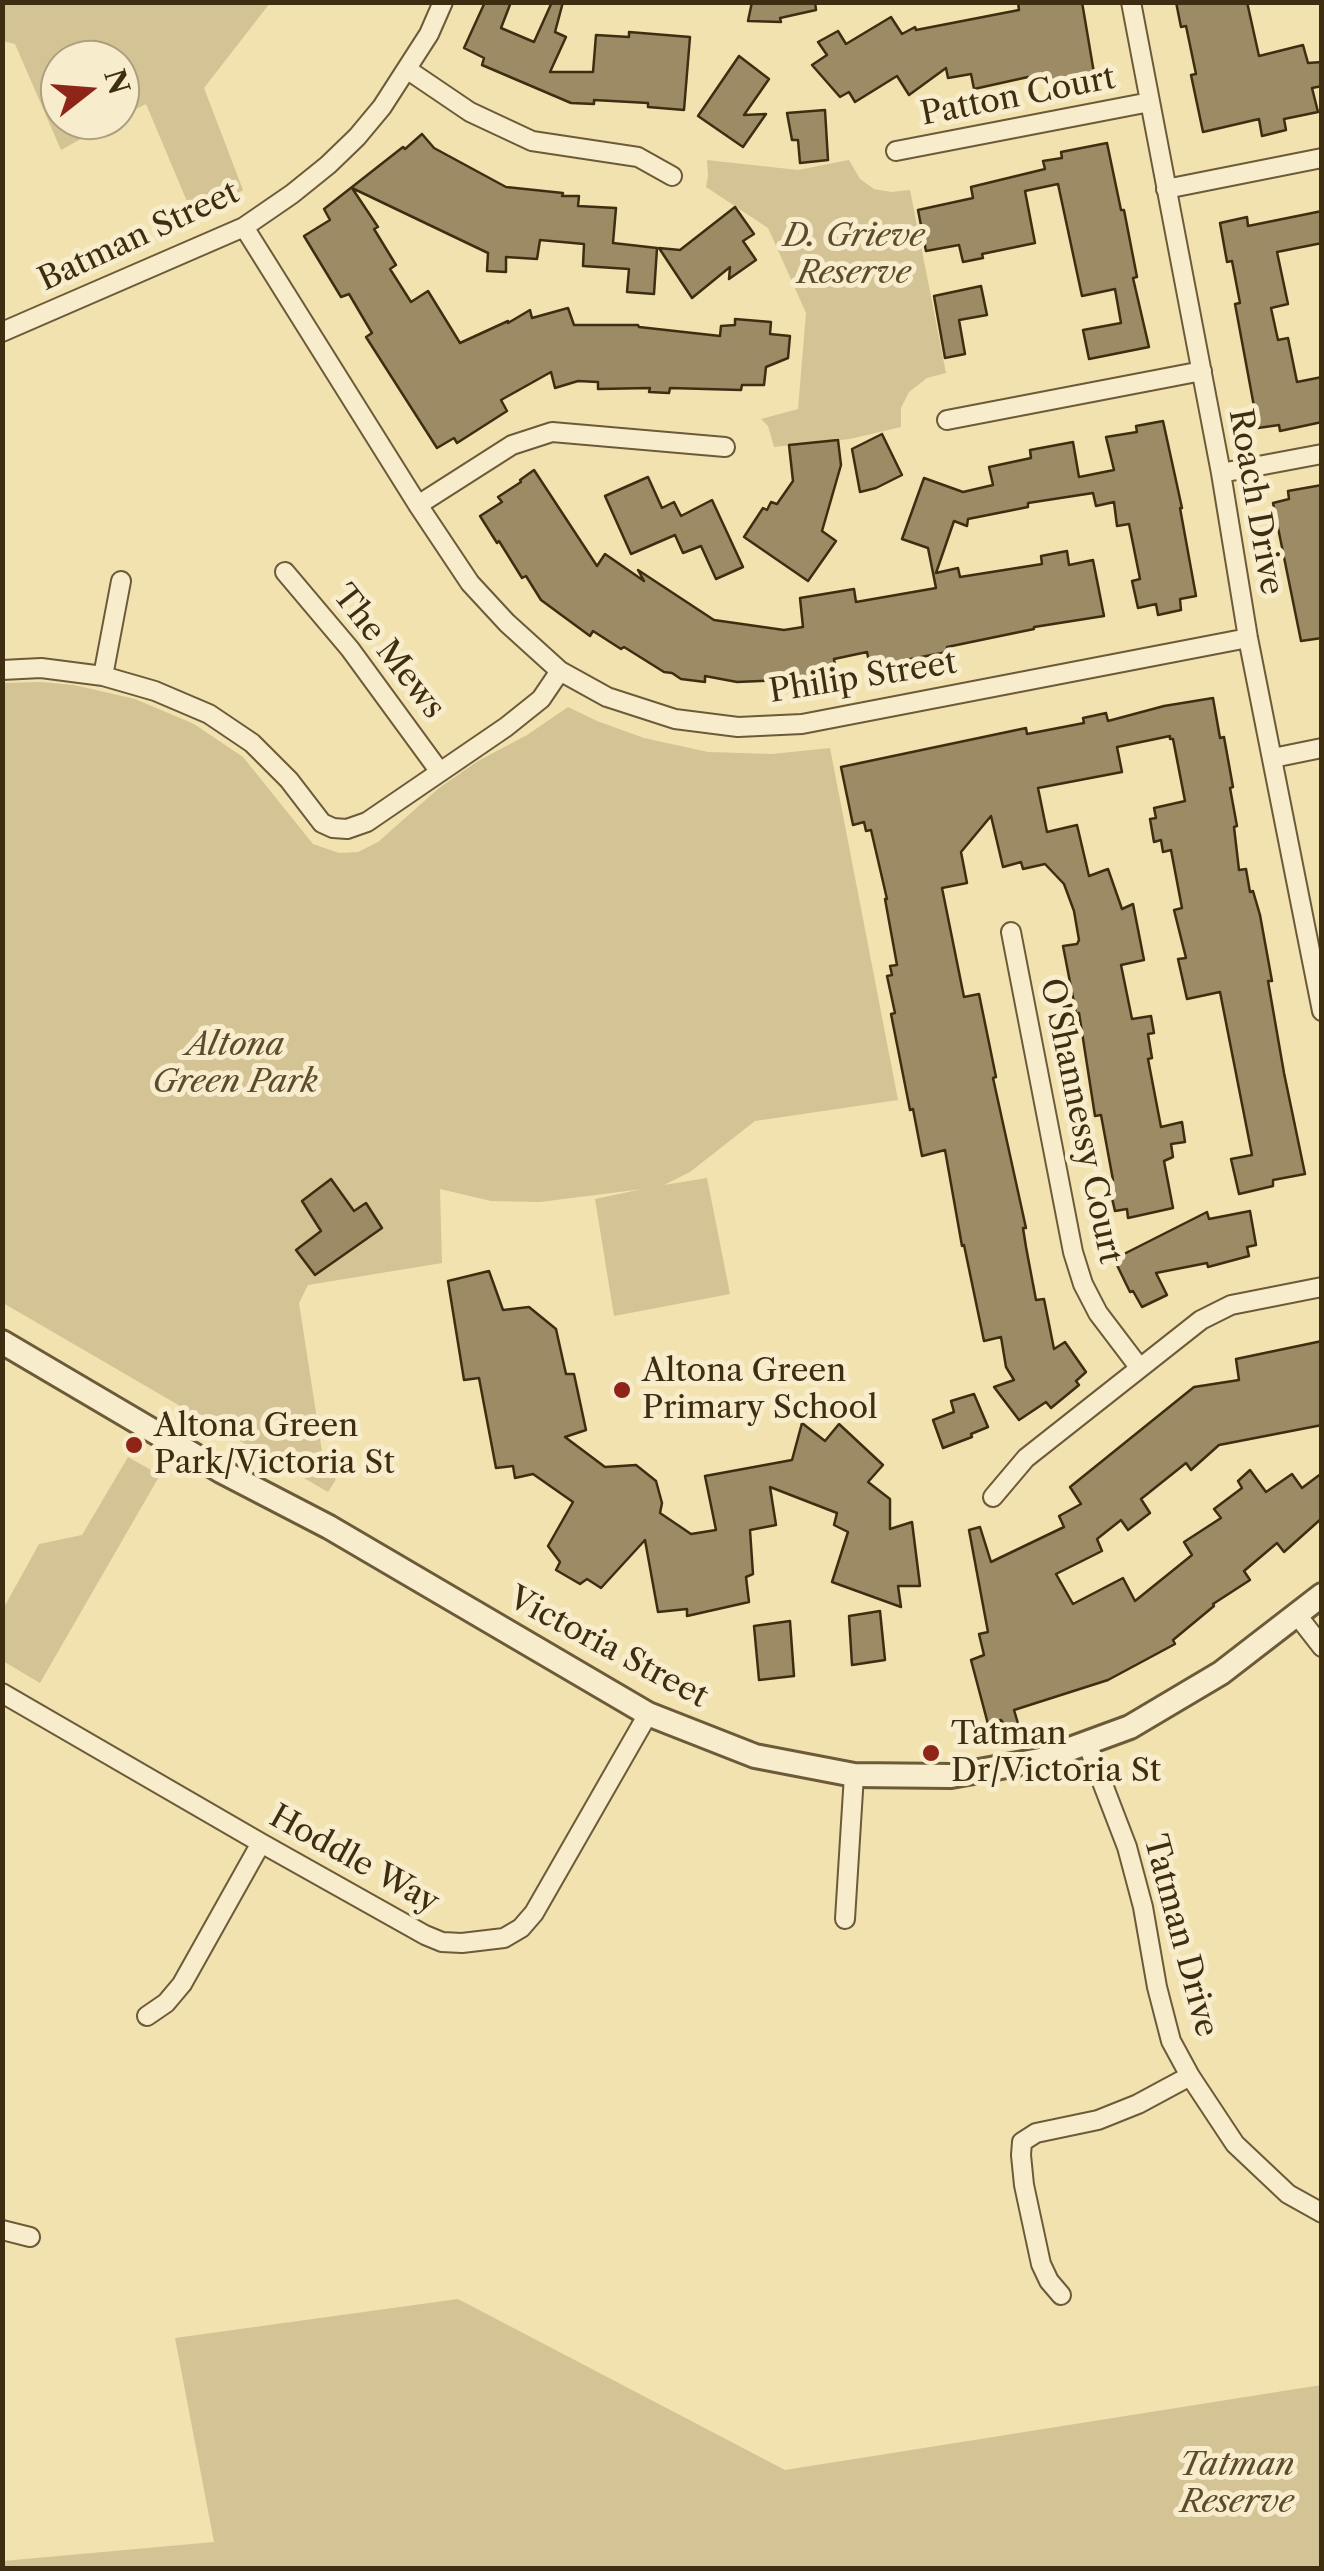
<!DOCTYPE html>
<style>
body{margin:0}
#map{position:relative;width:1324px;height:2571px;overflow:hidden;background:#f2e2af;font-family:"Libre Caslon Text",serif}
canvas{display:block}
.frame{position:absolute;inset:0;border:5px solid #3f2d12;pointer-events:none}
.north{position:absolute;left:40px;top:40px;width:100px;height:100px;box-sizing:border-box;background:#f7eccb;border:2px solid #ada081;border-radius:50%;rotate:73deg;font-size:28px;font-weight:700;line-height:40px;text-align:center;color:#3f2d12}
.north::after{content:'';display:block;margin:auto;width:35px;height:45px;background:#8f2418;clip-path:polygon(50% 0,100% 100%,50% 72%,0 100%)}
</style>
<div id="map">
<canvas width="1324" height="2571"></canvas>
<div class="frame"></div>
<div class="north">N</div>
</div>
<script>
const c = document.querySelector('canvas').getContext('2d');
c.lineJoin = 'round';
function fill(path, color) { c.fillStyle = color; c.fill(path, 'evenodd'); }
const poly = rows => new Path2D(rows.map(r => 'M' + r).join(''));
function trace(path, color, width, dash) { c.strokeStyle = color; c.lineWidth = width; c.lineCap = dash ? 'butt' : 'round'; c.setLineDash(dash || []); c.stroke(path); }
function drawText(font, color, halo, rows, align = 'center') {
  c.font = font + ' "Libre Caslon Text",serif'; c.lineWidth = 10; c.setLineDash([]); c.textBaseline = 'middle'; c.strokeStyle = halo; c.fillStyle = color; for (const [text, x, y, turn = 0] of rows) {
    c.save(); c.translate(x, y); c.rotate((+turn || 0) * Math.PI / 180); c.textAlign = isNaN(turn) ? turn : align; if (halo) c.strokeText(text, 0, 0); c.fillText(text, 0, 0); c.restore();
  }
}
const green = poly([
 [3,2,270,3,204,88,243,190,194,218,146,104,120,117,120,60,60,60,60,120,115,120,61,150,15,44,3,41],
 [707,160,798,170,849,160,860,179,874,189,891,192,910,190,946,373,927,378,909,392,901,408,901,427,850,439,774,447,768,426,761,419,798,409,806,313,768,228,706,187,708,176],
 [41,682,74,685,135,699,194,724,243,757,313,844,339,853,358,852,378,842,439,788,478,761,527,735,568,707,597,721,644,738,708,752,772,754,830,748,898,1100,755,1121,690,1172,664,1185,707,1178,730,1294,614,1316,595,1199,643,1189,540,1202,491,1201,440,1189,442,1263,308,1285,299,1303,323,1458,338,1469,335,1481,328,1492,3,1303,3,683],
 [128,1457,160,1475,40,1683,3,1661,3,1609,39,1544,82,1535],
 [458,2299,785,2470,1321,2385,1321,2568,3,2568,3,2561,214,2542,175,2338]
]);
const building = poly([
 [485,2,511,2,501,28,534,42,552,2,563,2,555,32,566,37,550,72,593,72,596,35,629,37,629,32,690,37,684,110,648,107,648,103,594,100,594,104,571,103,482,65,484,58,464,48,485,2],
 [752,2,815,2,816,10,780,18,781,22,748,21,752,2],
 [1018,2,1082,2,1095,79,1049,88,1047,80,1029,84,1028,77,974,89,971,74,948,78,946,68,909,95,897,76,855,102,849,92,840,97,812,65,827,55,818,42,838,31,846,44,891,17,902,34,915,27,916,30,1019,10,1018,2],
 [1176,2,1247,2,1259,56,1303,45,1308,63,1322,62,1322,86,1312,88,1318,112,1284,119,1286,130,1262,136,1259,119,1203,132,1191,75,1196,74,1186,26,1181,27,1176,2],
 [739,56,769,79,744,115,766,114,743,147,698,116,739,56],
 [825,110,828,160,800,163,798,140,792,140,787,113,825,110],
 [422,134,434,148,506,187,563,193,562,196,579,196,578,206,616,208,613,243,657,248,654,294,627,292,629,269,583,266,584,244,540,240,537,259,506,257,506,272,487,271,488,253,352,188,378,227,374,229,396,265,390,269,411,302,428,291,460,343,508,321,508,323,530,310,532,318,568,308,574,325,638,325,639,327,720,336,721,326,735,325,735,319,771,322,770,334,790,336,788,358,766,367,764,385,742,385,741,390,670,388,669,393,649,392,650,388,598,389,598,382,578,381,555,388,551,372,501,400,507,411,457,443,454,438,437,448,366,337,372,333,349,294,341,297,304,236,330,220,324,209,403,147,405,149,422,134],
 [1107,143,1121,210,1124,210,1137,277,1133,278,1149,347,1089,359,1083,330,1121,323,1115,289,1082,296,1058,184,1025,191,1035,243,982,254,983,258,963,262,959,245,926,251,918,210,973,198,971,187,1045,169,1043,161,1062,158,1061,152,1107,143],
 [735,207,754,234,743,241,756,260,729,279,730,267,692,298,659,248,680,250,735,207],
 [1322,211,1322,243,1277,252,1288,304,1271,308,1278,340,1288,338,1297,382,1322,377,1322,422,1280,431,1279,425,1258,428,1235,304,1240,303,1232,261,1227,262,1220,223,1247,217,1248,226,1322,211],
 [981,286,987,315,959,320,965,354,945,358,934,296,981,286],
 [1163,421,1182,508,1180,508,1196,596,1180,599,1181,610,1158,615,1156,604,1138,608,1132,581,1140,579,1129,524,1117,526,1114,502,1096,506,1093,493,1028,503,1028,507,968,519,967,526,954,521,936,573,958,568,960,577,1042,564,1041,556,1067,551,1069,565,1093,560,1104,616,1034,627,1034,629,947,647,947,652,870,667,867,652,834,659,836,672,784,680,737,682,705,676,705,682,681,679,672,673,664,672,624,647,621,649,593,631,590,636,541,600,526,576,522,578,499,541,497,543,480,516,502,502,498,497,521,482,520,480,534,470,597,566,605,554,644,581,638,570,714,620,784,630,803,627,800,598,854,589,856,602,936,588,928,548,902,539,924,478,963,492,993,485,989,467,1031,458,1030,450,1073,442,1079,477,1114,470,1106,437,1137,432,1136,426,1163,421],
 [882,434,902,475,876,488,860,492,852,449,882,434],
 [838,440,841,465,822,531,836,541,808,581,744,537,763,508,767,510,771,502,777,504,793,481,789,445,838,440],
 [648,477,662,508,674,502,681,516,712,500,743,567,716,579,701,546,683,553,675,535,631,554,605,496,648,477],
 [1322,485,1322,638,1301,641,1273,503,1289,499,1288,491,1322,485],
 [1213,698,1220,738,1224,737,1233,787,1230,788,1237,826,1234,827,1239,870,1246,869,1250,892,1253,891,1260,915,1272,981,1268,981,1284,1073,1305,1174,1273,1180,1273,1186,1239,1194,1231,1159,1252,1155,1220,992,1187,999,1178,959,1186,958,1174,910,1182,908,1171,850,1163,852,1161,840,1154,842,1150,819,1156,818,1154,808,1185,801,1173,739,1170,739,1170,736,1117,747,1122,772,1038,788,1047,832,1077,825,1089,876,1108,869,1122,909,1133,904,1144,960,1121,965,1132,1019,1151,1016,1154,1033,1148,1034,1152,1058,1148,1059,1161,1127,1182,1122,1185,1142,1171,1144,1173,1157,1164,1161,1173,1208,1128,1218,1127,1209,1115,1211,1108,1181,1113,1180,1101,1115,1095,1116,1079,1013,1076,1013,1063,946,1077,944,1079,940,1074,911,1064,884,1045,864,1023,869,1021,862,1003,867,991,816,961,852,967,883,942,888,964,997,979,994,996,1077,993,1078,1026,1228,1023,1228,1026,1247,1036,1300,1044,1299,1054,1349,1065,1342,1086,1372,1076,1381,1079,1385,1051,1408,1046,1402,1019,1420,994,1387,1014,1380,1006,1367,1001,1337,984,1341,964,1245,962,1246,945,1150,922,1156,913,1109,910,1110,891,1014,895,1013,887,976,892,975,890,966,897,965,885,899,887,899,871,830,866,831,864,822,853,825,841,767,1026,728,1027,734,1084,723,1083,718,1106,713,1108,721,1164,706,1213,698],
 [331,1179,354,1211,366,1203,382,1228,315,1275,296,1250,321,1231,302,1201,331,1179],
 [1250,1211,1256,1245,1247,1247,1249,1256,1208,1267,1207,1263,1156,1273,1167,1295,1142,1307,1133,1291,1130,1292,1114,1259,1207,1212,1209,1219,1250,1211],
 [489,1271,503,1310,529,1307,556,1329,566,1374,574,1374,586,1430,565,1437,605,1467,636,1465,656,1481,662,1503,660,1513,691,1534,716,1530,705,1476,792,1460,802,1423,825,1441,839,1424,883,1465,868,1482,890,1499,890,1529,912,1522,920,1586,898,1586,901,1607,832,1582,848,1532,834,1525,837,1513,770,1487,776,1525,750,1530,753,1574,746,1577,749,1602,687,1616,687,1609,658,1612,645,1540,601,1588,587,1579,580,1584,556,1570,560,1562,548,1546,573,1502,533,1474,515,1478,513,1466,496,1468,479,1378,464,1380,448,1281,489,1271],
 [1322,1341,1322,1425,1219,1445,1191,1470,1186,1463,1141,1499,1150,1513,1128,1530,1121,1520,1097,1539,1102,1551,1056,1574,1073,1604,1123,1578,1135,1601,1192,1555,1184,1542,1221,1518,1214,1509,1242,1488,1238,1481,1250,1470,1266,1492,1292,1474,1302,1488,1322,1473,1322,1518,1284,1552,1277,1543,1244,1571,1250,1580,1213,1604,1214,1606,1173,1640,1175,1644,1108,1680,1014,1710,1025,1747,1021,1748,1001,1720,988,1724,971,1660,984,1655,979,1634,988,1632,969,1530,980,1527,991,1562,1064,1527,1059,1516,1081,1504,1070,1487,1194,1387,1239,1380,1236,1359,1322,1341],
 [974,1394,988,1427,971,1434,972,1437,943,1448,933,1420,954,1412,951,1401,974,1394],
 [880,1611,885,1660,852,1665,849,1616,880,1611],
 [790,1621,794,1676,759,1680,754,1626,790,1621]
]);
const minor = poly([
 [1131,2,1221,473,1248,638,1322,1011],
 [408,70,470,112,532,141,638,157,672,176],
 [896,151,1150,102],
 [1166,189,1322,158],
 [244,227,418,505,470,583,507,623,560,671,607,697,675,719,738,727,802,724,1248,638],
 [2,332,244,227,292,194,328,165,357,137,382,107,429,34,443,2],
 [947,420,1202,371],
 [1221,473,1322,454],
 [418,505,512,445,552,432,725,447],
 [285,572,350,649,440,772],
 [2,670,41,668,103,676,155,691,209,714,252,743,289,780,322,823,333,828,347,829,367,822,506,727,541,699,560,671],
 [103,676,121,581],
 [1273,758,1322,748],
 [1011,932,1073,1252,1083,1284,1098,1313,1139,1367],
 [993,1497,1026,1458,1201,1320,1231,1305,1322,1287],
 [1297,1615,1322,1647],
 [2,1693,261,1843,425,1935,442,1942,462,1943,504,1938,521,1928,534,1913,648,1714],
 [1087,1743,1127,1847,1143,1907,1157,1987,1171,2041,1190,2076,1235,2144,1288,2194,1322,2213],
 [845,1919,854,1775],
 [147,2016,166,2003,182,1984,261,1843],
 [2,2230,30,2237],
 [1061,2295,1049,2281,1041,2264,1024,2185,1021,2155,1022,2142,1036,2133,1098,2120,1138,2104,1190,2076]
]);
const tertiary = poly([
 [2,1342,221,1471,329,1527,648,1714,755,1756,854,1775,951,1776,1040,1760,1130,1727,1221,1673,1322,1595]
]);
const markers = [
 [622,1390,10,"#8f2418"],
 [134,1445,10,"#8f2418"],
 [931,1753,10,"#8f2418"]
];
const streetNames = [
 ["Patton Court",1018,97,-11],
 ["Batman Street",139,237,-25],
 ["Roach Drive",1255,502,80],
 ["The Mews",388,652,52],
 ["Philip Street",863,678,-9],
 ["O'Shannessy Court",1080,1121,78],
 ["Victoria Street",608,1648,28],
 ["Hoddle Way",354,1860,29],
 ["Tatman Drive",1180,1936,75]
];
const parkNames = [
 ["D. Grieve",854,237],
 ["Reserve",854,274],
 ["Altona",235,1046],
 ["Green Park",235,1083],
 ["Tatman",1237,2466],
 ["Reserve",1237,2503]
];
const poiNames = [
 ["Altona Green",642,1372],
 ["Primary School",642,1409],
 ["Altona Green",154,1427],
 ["Park/Victoria St",154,1464],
 ["Tatman",951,1735],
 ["Dr/Victoria St",951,1772]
];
fill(green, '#d4c394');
fill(building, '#9c8b64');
trace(building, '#3f2d12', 2.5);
trace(minor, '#6c5a39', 22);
trace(tertiary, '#6c5a39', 28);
trace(minor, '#f7eccb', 18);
trace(tertiary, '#f7eccb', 22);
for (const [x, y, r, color] of markers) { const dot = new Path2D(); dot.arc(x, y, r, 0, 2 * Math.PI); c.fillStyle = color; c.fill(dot); trace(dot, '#f7eccb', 4); }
drawText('32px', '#3f2d12', '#f7eccb', streetNames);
drawText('italic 32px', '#5d4b2c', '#f7eccb', parkNames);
drawText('32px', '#3f2d12', '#f7eccb', poiNames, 'left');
</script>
